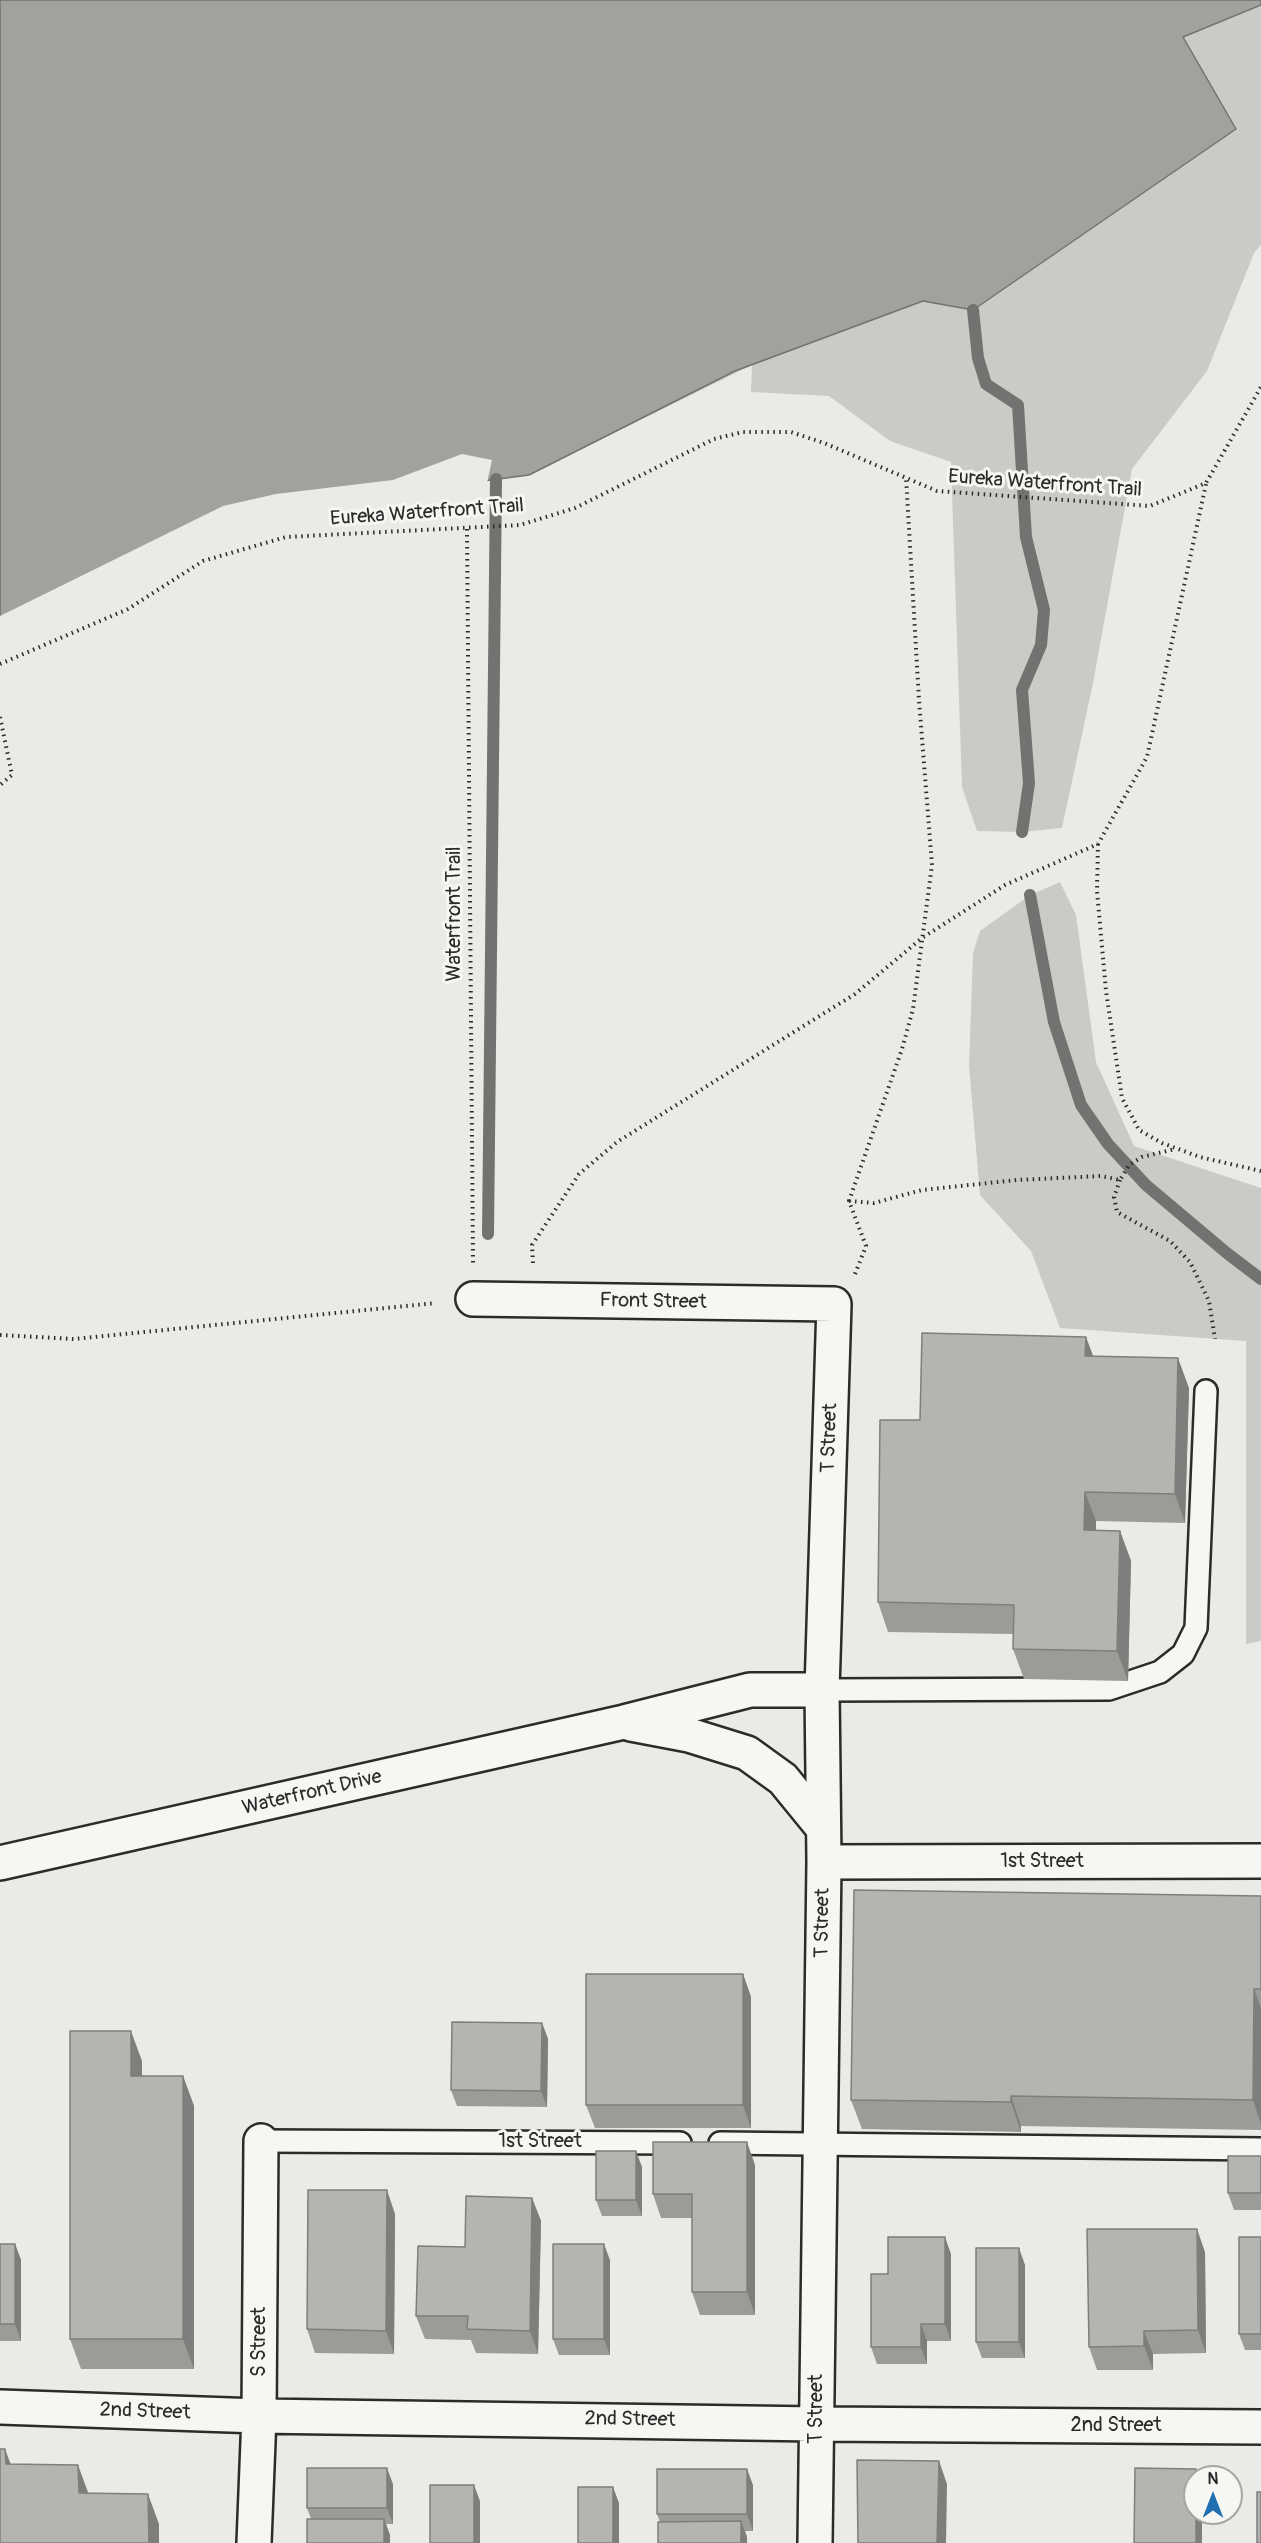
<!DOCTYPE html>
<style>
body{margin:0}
#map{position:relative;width:1261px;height:2543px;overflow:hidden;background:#eaeae6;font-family:Pangolin,sans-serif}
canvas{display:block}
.north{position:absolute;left:1183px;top:2465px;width:60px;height:60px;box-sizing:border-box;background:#f6f6f2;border:2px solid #a5a5a2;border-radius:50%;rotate:0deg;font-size:16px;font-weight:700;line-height:24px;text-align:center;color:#2b2b2b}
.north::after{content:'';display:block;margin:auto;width:21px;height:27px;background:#1f6fb2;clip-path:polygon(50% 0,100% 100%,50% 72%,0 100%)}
</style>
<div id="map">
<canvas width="1261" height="2543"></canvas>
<div class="north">N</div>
</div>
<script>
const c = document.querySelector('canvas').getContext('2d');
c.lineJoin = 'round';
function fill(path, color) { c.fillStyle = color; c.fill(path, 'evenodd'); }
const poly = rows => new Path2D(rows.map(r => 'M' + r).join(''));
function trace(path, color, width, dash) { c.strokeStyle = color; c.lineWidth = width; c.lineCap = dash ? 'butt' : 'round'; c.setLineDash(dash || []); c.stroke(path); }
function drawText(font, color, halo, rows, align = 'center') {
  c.font = font + ' Pangolin,sans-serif'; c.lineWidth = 6; c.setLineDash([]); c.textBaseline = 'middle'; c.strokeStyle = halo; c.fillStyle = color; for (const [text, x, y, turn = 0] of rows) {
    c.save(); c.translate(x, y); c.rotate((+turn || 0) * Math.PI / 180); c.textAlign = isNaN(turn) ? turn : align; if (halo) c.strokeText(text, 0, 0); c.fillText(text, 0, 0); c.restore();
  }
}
const green = poly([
 [1261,0,1261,245,1254,253,1207,371,1132,469,1093,683,1062,828,1022,832,977,831,962,787,951,462,890,441,829,396,751,392,752,365,529,475,496,479,276,494,0,579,1152,45],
 [1060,882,1076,915,1096,1062,1134,1146,1261,1188,1261,1641,1246,1644,1246,1341,1060,1328,1031,1251,980,1195,969,1066,973,953,980,931,1030,895]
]);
const water = poly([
 [0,0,1261,0,1261,5,1183,37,1236,129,973,310,923,301,735,371,529,475,226,515,0,635,0,0]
]);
const pier = poly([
 [462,454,492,460,487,483,227,517,0,638,0,616,223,506,276,494,393,480]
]);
const stream = poly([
 [973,310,978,358,986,384,1018,405,1026,537,1044,610,1041,645,1022,690,1029,783,1022,832],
 [1030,895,1054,1022,1081,1105,1108,1144,1146,1185,1228,1254,1261,1279],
 [488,1234,496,479]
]);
const path = poly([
 [467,529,473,1263],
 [0,664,128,609,203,561,286,537,520,525,575,508,714,439,743,432,791,432,824,443,937,491,1150,506,1206,483,1261,387],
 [0,717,12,775,0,785],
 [1098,844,1097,891,1106,991,1122,1098,1139,1130,1162,1143,1200,1157,1261,1171],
 [1120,1180,1114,1197,1117,1212,1170,1241,1190,1262,1209,1301,1215,1339],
 [849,1201,874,1203,922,1190,1017,1180,1101,1176,1120,1180,1129,1165,1142,1157,1175,1149],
 [533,1263,532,1245,579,1174,617,1142,855,994,922,938,1005,885,1098,844,1147,757,1206,484],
 [855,1274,866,1246,849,1201,902,1049,913,1009,932,865,919,700,906,477],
 [0,1335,74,1339,436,1303]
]);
const service = poly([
 [822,1690,1109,1689,1160,1672,1183,1654,1196,1628,1206,1391],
 [261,2141,680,2143],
 [720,2143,1261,2149]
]);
const minor = poly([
 [473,1299,834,1304,822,1690,824,1862,815,2543],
 [824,1862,1261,1861],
 [0,2407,259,2416,817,2424,1261,2427],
 [254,2543,259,2416,261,2141]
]);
const tertiary = poly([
 [631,1724,689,1735,747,1753,783,1779,823,1828],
 [0,1863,624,1722,750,1690,822,1690]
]);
const wall = poly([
 [1093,1356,1189,1388,1185,1523,1096,1521,1096,1530,1120,1531,1131,1561,1128,1681,1024,1679,1013,1649,1013,1634,888,1632,878,1602,920,1420],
 [1261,1896,1261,2130,1021,2126,1021,2132,862,2129,851,2100],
 [743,1974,751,1997,751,2128,595,2128,586,2105],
 [542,2023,548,2039,547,2107,457,2106,451,2090],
 [142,2061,142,2076,183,2076,194,2106,194,2369,81,2369,70,2339],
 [1261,2156,1261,2210,1234,2210,1228,2193],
 [755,2165,755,2315,700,2315,692,2292,692,2218,661,2218,653,2194],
 [642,2167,642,2216,602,2216,596,2200],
 [532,2198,541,2221,538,2354,476,2353,471,2340,425,2339,416,2316,465,2247],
 [395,2214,394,2354,315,2353,307,2329],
 [1261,2237,1261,2350,1245,2350,1239,2334],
 [0,2244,15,2244,21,2260,21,2341,0,2341],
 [1205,2252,1206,2353,1153,2354,1153,2370,1097,2370,1089,2347],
 [951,2254,951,2341,927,2341,927,2364,877,2364,871,2347,888,2274],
 [610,2260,610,2355,559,2355,553,2339],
 [1025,2265,1025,2358,982,2358,976,2342],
 [393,2484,393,2524,386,2524,390,2535,390,2543,311,2519,307,2508],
 [753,2485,753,2531,745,2531,747,2537,747,2543,658,2543,660,2522,657,2514]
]);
const shadedWall = poly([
 [1086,1337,1097,1366,1085,1356],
 [1178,1358,1189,1388,1185,1523,1175,1494],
 [1085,1492,1096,1521,1095,1560,1084,1530],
 [1120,1531,1131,1561,1128,1681,1117,1651],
 [743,1974,751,1997,751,2128,743,2105],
 [1254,1989,1261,2008,1261,2124,1253,2100],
 [542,2023,548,2039,547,2107,541,2091],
 [131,2031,142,2061,142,2106,131,2076],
 [183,2076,194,2106,194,2369,183,2339],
 [1011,2096,1021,2126,1021,2132,1011,2102],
 [747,2142,755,2165,755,2315,747,2292],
 [636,2151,642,2167,642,2216,636,2200],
 [387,2190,395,2214,394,2354,386,2331],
 [532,2198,541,2221,538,2354,530,2331],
 [1197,2229,1205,2252,1206,2353,1198,2330],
 [945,2237,951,2254,951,2341,945,2324],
 [15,2244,21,2260,21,2341,15,2324],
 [604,2244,610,2260,610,2355,604,2339],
 [1019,2248,1025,2265,1025,2358,1019,2342],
 [921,2324,927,2341,927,2364,921,2347],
 [1144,2331,1153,2354,1153,2370,1144,2346],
 [5,2449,16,2478,6,2464],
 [939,2461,947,2484,946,2543,937,2543],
 [78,2465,89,2495,79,2493],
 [387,2468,393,2484,393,2524,387,2508],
 [747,2469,753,2485,753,2531,747,2514],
 [474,2485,480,2501,480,2543,474,2543],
 [613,2487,619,2503,619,2543,613,2543],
 [148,2494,159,2524,159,2543,149,2543],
 [1196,2513,1202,2513,1202,2543,1196,2543],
 [384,2519,390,2535,390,2543,384,2543],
 [741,2521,747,2537,747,2543,741,2543]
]);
const building = poly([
 [922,1333,1086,1337,1085,1356,1178,1358,1175,1494,1085,1492,1084,1530,1120,1531,1117,1651,1013,1649,1014,1605,878,1602,880,1420,920,1420,922,1333],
 [854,1890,1261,1896,1261,1989,1254,1989,1253,2100,1011,2096,1011,2102,851,2100,854,1890],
 [586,1974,743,1974,743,2105,586,2105,586,1974],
 [452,2022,542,2023,541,2091,451,2090,452,2022],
 [70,2031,131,2031,131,2076,183,2076,183,2339,70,2339,70,2031],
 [653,2142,747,2142,747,2292,692,2292,692,2194,653,2194,653,2142],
 [596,2151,636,2151,636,2200,596,2200,596,2151],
 [1228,2156,1261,2156,1261,2193,1228,2193,1228,2156],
 [308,2190,387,2190,386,2331,307,2329,308,2190],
 [466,2196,532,2198,530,2331,467,2329,468,2316,416,2316,418,2246,465,2247,466,2196],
 [1087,2229,1197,2229,1198,2330,1144,2331,1144,2346,1089,2347,1087,2229],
 [888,2237,945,2237,945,2324,921,2324,921,2347,871,2347,871,2274,888,2274,888,2237],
 [1239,2237,1261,2237,1261,2334,1239,2334,1239,2237],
 [0,2244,15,2244,15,2324,0,2324,0,2244],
 [553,2244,604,2244,604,2339,553,2339,553,2244],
 [976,2248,1019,2248,1019,2342,976,2342,976,2248],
 [0,2449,5,2449,6,2464,78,2465,79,2493,148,2494,149,2543,0,2543,0,2449],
 [857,2460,939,2461,937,2543,858,2543,857,2460],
 [307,2468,387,2468,387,2508,307,2508,307,2468],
 [1135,2468,1196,2469,1196,2543,1134,2543,1135,2468],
 [657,2469,747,2469,747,2514,657,2514,657,2469],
 [430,2485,474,2485,474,2543,430,2543,430,2485],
 [578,2487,613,2487,613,2543,578,2543,578,2487],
 [1257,2492,1261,2492,1261,2543,1257,2543,1257,2492],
 [307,2519,384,2519,384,2543,307,2543,307,2519],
 [741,2521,741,2543,658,2543,658,2522,741,2521]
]);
const streetNames = [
 ["Eureka Waterfront Trail",1045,484,4],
 ["Eureka Waterfront Trail",427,513,-4],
 ["Waterfront Trail",455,914,-90],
 ["Front Street",653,1302,1],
 ["T Street",830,1438,-88],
 ["Waterfront Drive",312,1793,-13],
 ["1st Street",1042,1862],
 ["T Street",823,1923,-89],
 ["1st Street",540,2142],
 ["S Street",260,2342,-90],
 ["T Street",817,2409,-90],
 ["2nd Street",145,2412,2],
 ["2nd Street",630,2420,1],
 ["2nd Street",1116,2426]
];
fill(green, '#cacac7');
fill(water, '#a1a19e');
trace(water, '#727270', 1.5);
fill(pier, '#eaeae6');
trace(stream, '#727270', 12);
trace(service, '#2b2b2b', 26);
trace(minor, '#2b2b2b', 38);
trace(tertiary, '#2b2b2b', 38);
trace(path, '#2b2b2b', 4, [1.5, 4.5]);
trace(service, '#f6f6f2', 21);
trace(minor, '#f6f6f2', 33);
trace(tertiary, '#f6f6f2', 33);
fill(wall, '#9b9b98');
fill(shadedWall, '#7e7e7c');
fill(building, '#b4b4b1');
trace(building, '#7e7e7c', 1.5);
drawText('20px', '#2b2b2b', '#f6f6f2', streetNames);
</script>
